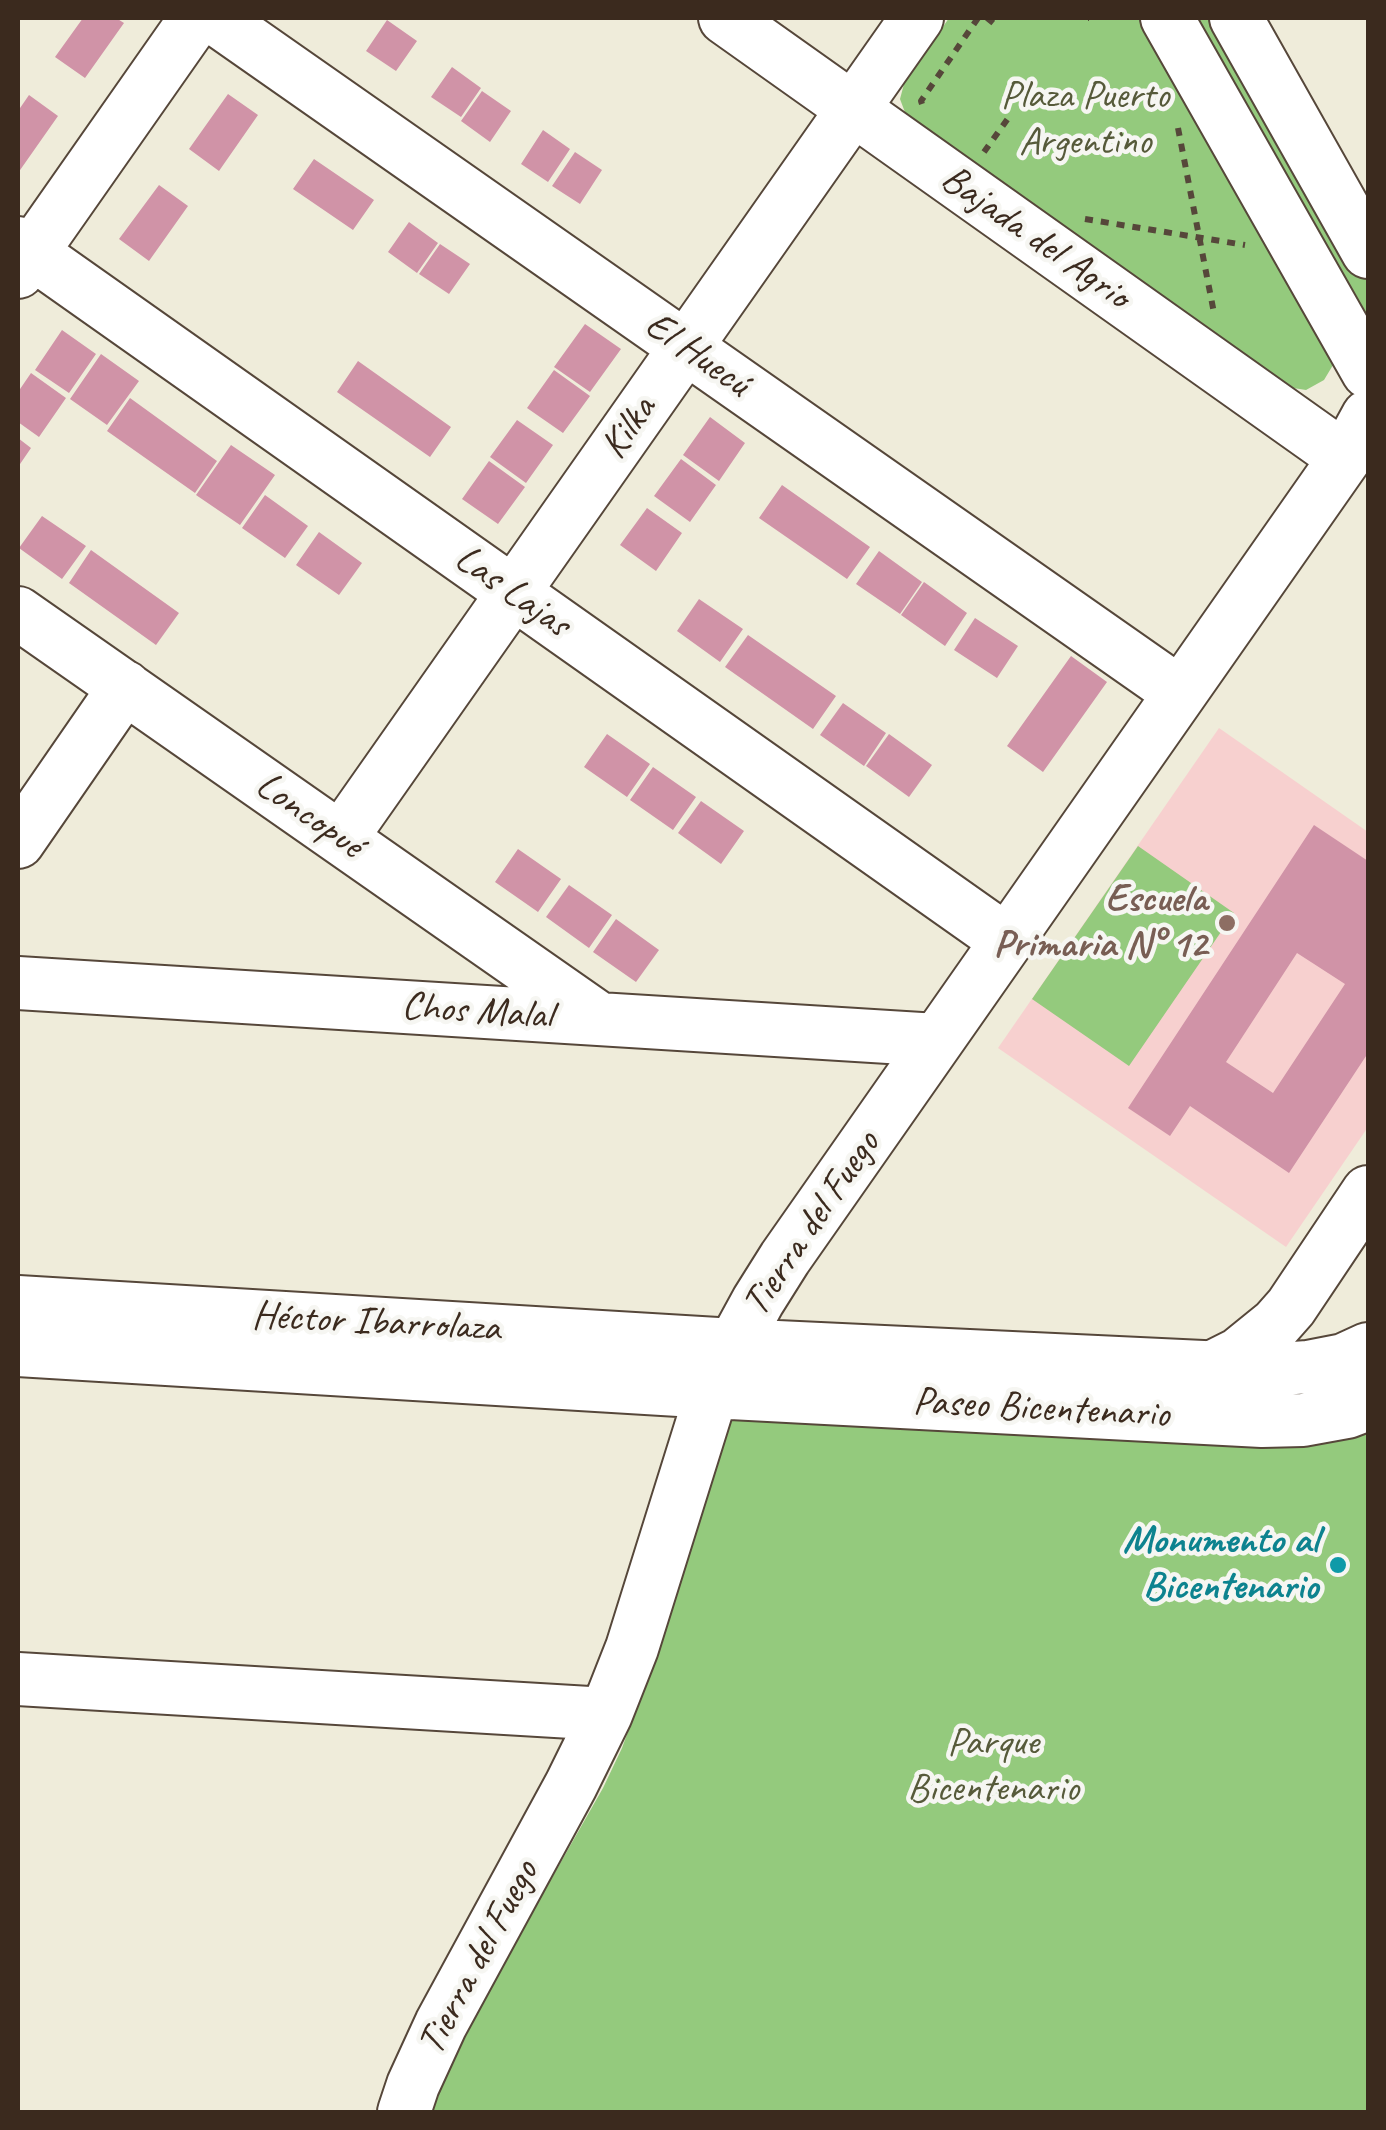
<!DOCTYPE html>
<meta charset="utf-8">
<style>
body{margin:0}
#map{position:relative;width:1386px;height:2130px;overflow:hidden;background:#efecda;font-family:Caveat,sans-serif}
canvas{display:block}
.frame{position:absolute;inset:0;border:20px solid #3b2a1e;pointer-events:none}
</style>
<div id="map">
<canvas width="1386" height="2130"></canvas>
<div class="frame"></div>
</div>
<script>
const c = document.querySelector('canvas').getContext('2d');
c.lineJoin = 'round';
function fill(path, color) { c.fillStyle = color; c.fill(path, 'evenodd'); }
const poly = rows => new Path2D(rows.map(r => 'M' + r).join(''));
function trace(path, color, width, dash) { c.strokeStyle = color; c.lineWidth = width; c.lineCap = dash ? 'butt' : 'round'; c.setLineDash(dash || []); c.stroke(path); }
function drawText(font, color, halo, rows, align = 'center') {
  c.font = font + ' Caveat,sans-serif'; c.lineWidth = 9; c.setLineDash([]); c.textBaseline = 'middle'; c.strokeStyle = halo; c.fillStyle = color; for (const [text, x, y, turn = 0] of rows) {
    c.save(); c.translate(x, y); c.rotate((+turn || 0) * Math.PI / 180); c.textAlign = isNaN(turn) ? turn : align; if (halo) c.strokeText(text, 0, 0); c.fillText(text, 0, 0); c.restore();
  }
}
const built = poly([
 [1219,728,1368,832,1368,1127,1286,1247,998,1048]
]);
const green = poly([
 [949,18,1141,18,1334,357,1333,365,1324,380,1306,390,1287,387,906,115,900,99,904,84],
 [1183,18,1221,18,1368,276,1368,332],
 [1138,846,1234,913,1129,1066,1032,999],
 [734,1414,1368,1420,1368,2112,425,2112,450,2057,603,1788,622,1748,656,1655,725,1430]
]);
const building = poly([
 [83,18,116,18,124,23,85,78,55,57],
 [387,20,417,41,396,71,366,51],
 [452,67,481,88,461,117,431,97],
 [482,91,511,111,490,142,461,121],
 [228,94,258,115,219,171,189,149],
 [29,95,58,116,18,173,18,111],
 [543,130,570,149,548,182,521,164],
 [575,152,602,170,580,204,552,186],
 [314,159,374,200,353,230,293,189],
 [159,185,188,206,149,261,119,239],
 [409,222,438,243,417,273,388,252],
 [440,244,470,264,449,294,419,274],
 [585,324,621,349,590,392,554,367],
 [62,330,96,354,69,393,35,370],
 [101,354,139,381,107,425,70,399],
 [358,361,451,427,430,457,337,392],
 [554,370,590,396,563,433,527,408],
 [31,373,66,398,39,437,18,422,18,392],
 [130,398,217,461,195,493,107,431],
 [710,417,745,443,719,481,683,455],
 [517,420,553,445,526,483,490,457],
 [18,438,31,448,18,467],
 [231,445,275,475,240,525,196,495],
 [681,459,716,485,690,522,654,496],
 [489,461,525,487,498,524,462,499],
 [782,485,870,547,847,579,759,518],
 [265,495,308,526,285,558,242,528],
 [647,508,682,533,656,571,620,545],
 [42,516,86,546,62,579,19,548],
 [319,532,362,563,339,595,296,565],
 [91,550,179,613,156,645,69,583],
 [879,551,922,582,900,614,856,584],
 [924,582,967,613,945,646,901,615],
 [699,599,743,629,720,662,677,631],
 [975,618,1018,646,997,678,954,650],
 [748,635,836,696,813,729,725,667],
 [1071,656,1107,682,1043,772,1007,746],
 [843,703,886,733,864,766,820,735],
 [607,734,650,764,627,797,584,767],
 [889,734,932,765,909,797,866,766],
 [653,767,696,797,673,830,630,800],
 [701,801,744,831,721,864,678,833],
 [1314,825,1368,861,1368,1053,1289,1173,1190,1106,1170,1136,1128,1108],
 [1297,953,1345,984,1273,1093,1226,1062],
 [518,849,561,879,538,912,495,882],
 [569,885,612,915,589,948,546,917],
 [616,919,659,950,636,982,593,952]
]);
const path = poly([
 [987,18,997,26],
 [1088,18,1089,18],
 [922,104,921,101,978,18],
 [1178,128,1214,313],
 [984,152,1009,117],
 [1085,219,1245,245]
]);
const minor = poly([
 [215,18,1180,693],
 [725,18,1345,458],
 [1167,18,1368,372],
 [1236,18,1368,252],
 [18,243,1007,941],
 [18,272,196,18],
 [18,613,598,1018],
 [341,838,917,18],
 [18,842,125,687],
 [18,983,937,1040],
 [18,1302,734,1345,1267,1370,1308,1367,1344,1360,1368,1349],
 [18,1350,712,1392,1262,1421,1303,1420,1347,1412,1368,1404],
 [1213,1367,1239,1354,1276,1324,1291,1307,1368,1192],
 [18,1679,606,1714],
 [404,2112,413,2085,441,2024,571,1785,606,1714,632,1648,712,1392,734,1345,758,1301,785,1258,1345,458,1368,416]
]);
const markers = [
 [1227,923,10,"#8d6e63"],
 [1338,1565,10,"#0f9aa8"]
];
const parkNames = [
 ["Plaza Puerto",1085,97],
 ["Argentino",1085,143],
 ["Parque",993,1744],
 ["Bicentenario",993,1790]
];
const streetNames = [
 ["Bajada del Agrio",1035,238,35],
 ["El Huecú",697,355,35],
 ["Kilka",629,428,-55],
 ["Las Lajas",512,592,35],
 ["Loncopué",309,816,35],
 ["Chos Malal",477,1012,4],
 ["Tierra del Fuego",812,1224,-56],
 ["Héctor Ibarrolaza",376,1323,3],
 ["Paseo Bicentenario",1041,1409,3],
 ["Tierra del Fuego",479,1958,-62]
];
const educationNames = [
 ["Escuela",1207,900],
 ["Primaria N° 12",1207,946]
];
const cultureNames = [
 ["Monumento al",1318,1542],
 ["Bicentenario",1318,1588]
];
fill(built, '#f7d0cf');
fill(green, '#94ca7d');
fill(building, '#d093a7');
trace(minor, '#56473a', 56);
trace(path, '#56473a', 6, [8, 8]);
trace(minor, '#fff', 52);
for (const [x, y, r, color] of markers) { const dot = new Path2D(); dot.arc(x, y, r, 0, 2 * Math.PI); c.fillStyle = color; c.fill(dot); trace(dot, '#f6f6f2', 4); }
drawText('40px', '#565a3a', '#f6f6f2', parkNames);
drawText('40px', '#3b2a1e', '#f6f6f2', streetNames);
drawText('bold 40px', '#785e54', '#f6f6f2', educationNames, 'right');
drawText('bold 40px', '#0d838f', '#f6f6f2', cultureNames, 'right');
</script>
